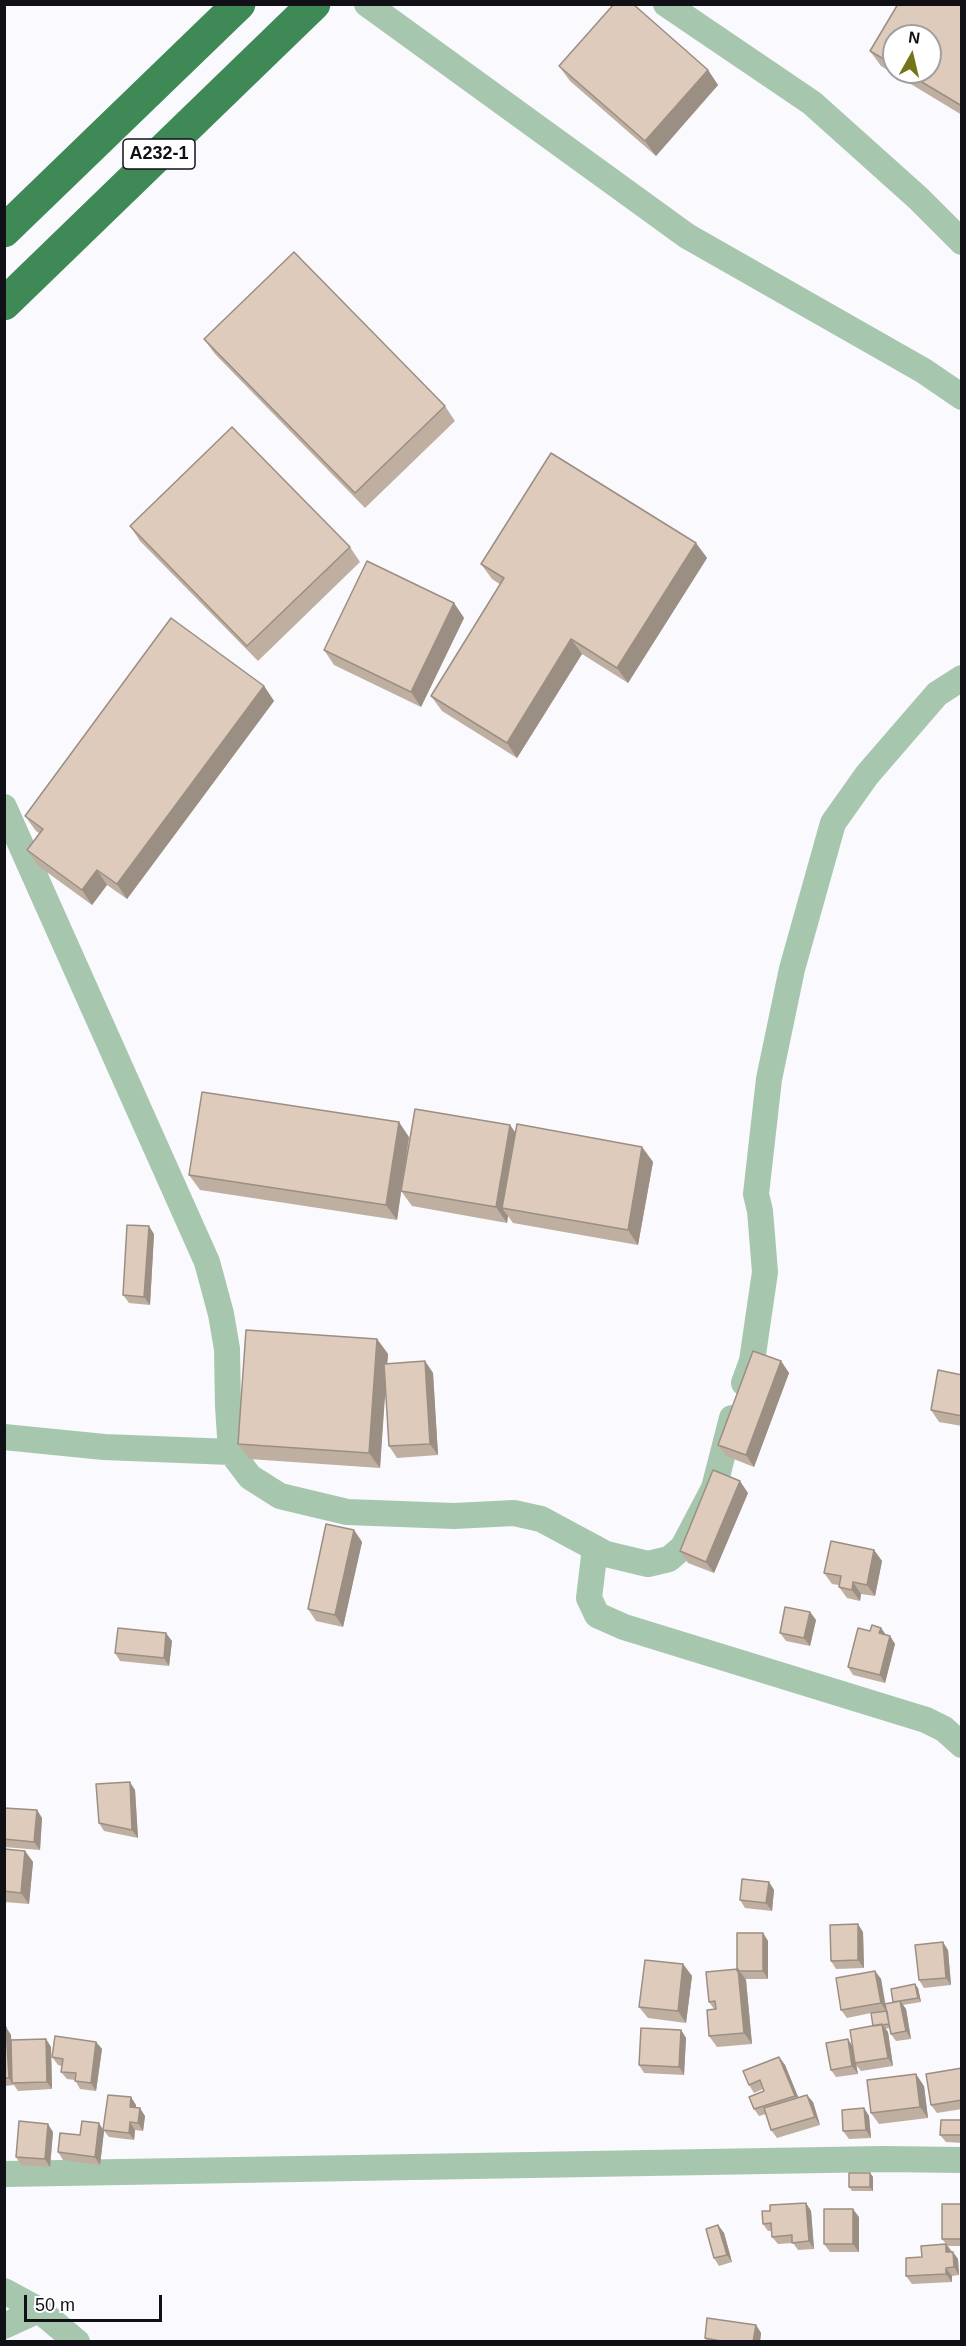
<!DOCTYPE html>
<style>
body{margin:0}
#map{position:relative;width:966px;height:2346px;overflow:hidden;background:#faf9fd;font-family:Arial,sans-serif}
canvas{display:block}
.frame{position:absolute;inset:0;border:6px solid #111017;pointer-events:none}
.north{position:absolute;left:882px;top:24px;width:60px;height:60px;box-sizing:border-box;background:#fff;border:2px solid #a09fa2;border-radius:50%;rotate:8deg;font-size:16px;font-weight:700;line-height:24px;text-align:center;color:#111017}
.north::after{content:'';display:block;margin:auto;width:21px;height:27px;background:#747419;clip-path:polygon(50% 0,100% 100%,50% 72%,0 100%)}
.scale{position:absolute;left:24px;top:2295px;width:138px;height:27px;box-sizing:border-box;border:3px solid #111017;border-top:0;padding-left:8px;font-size:18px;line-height:21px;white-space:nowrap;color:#111017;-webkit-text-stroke:4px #fff;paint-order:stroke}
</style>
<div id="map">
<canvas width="966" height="2346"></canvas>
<div class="frame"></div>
<div class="north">N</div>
<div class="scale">50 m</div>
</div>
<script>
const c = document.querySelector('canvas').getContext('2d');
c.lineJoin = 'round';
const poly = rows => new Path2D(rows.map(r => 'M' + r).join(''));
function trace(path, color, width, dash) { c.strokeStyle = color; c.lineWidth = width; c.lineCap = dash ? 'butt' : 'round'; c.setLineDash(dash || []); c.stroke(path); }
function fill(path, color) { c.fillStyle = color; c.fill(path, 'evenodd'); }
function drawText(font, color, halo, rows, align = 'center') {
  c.font = font + ' Arial,sans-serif'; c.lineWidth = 4.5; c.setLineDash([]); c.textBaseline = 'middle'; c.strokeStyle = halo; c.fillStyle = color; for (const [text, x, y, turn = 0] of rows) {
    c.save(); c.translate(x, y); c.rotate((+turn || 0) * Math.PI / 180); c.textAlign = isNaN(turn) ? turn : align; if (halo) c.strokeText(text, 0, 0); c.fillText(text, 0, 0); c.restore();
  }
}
const minor = poly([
 [367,4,687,236,924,371,962,397],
 [666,4,812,103,918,198,962,242],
 [4,807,207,1262,221,1314,227,1349,228,1406,231,1452,250,1477,280,1496,347,1512,454,1516,514,1513,541,1519,606,1554,648,1564,669,1559,683,1547,714,1488,732,1418],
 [744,1383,752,1361,765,1272,760,1211,756,1194,769,1079,792,969,833,823,867,775,937,694,962,678],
 [4,1437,104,1447,231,1452],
 [595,1548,589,1598,597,1615,624,1627,926,1720,944,1729,962,1745],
 [4,2174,883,2159,962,2160],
 [4,2291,39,2310,77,2342],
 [4,2326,39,2310]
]);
const highway = poly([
 [4,231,239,4],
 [4,304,314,4]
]);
const wall = poly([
 [898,4,962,4,962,115,881,66,870,51],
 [894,36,930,36,930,72,894,72],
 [559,66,708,70,718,85,656,156,570,81],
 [204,339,445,406,455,421,365,508,215,354],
 [130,526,350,547,360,562,258,661,140,541],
 [696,543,707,558,628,683,582,654,517,758,442,711,431,696,501,585,492,579,481,564],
 [454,603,464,618,421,707,334,665,324,650],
 [264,686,274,701,127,899,107,885,92,905,37,865,27,850,39,833,36,831,25,816],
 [515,1132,642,1147,653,1162,638,1245,513,1223,508,1216,507,1223,412,1206,401,1191],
 [409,1137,397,1220,200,1190,189,1175],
 [154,1234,150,1305,129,1303,123,1295],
 [377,1339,388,1354,387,1364,425,1361,433,1373,438,1455,397,1458,389,1446,385,1388,380,1468,249,1459,238,1444],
 [781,1361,789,1373,754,1467,726,1456,718,1445],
 [962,1375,962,1426,939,1422,931,1410],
 [748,1493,714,1573,688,1563,680,1551],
 [354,1530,362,1542,343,1627,316,1621,308,1609],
 [874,1550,882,1561,875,1596,861,1594,860,1601,847,1598,839,1587,839,1585,832,1584,824,1573],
 [810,1612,816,1620,810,1646,786,1641,780,1633],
 [881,1628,886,1635,890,1636,895,1644,885,1683,853,1675,848,1667,870,1631],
 [172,1641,169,1666,120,1661,115,1653],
 [135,1790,138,1838,104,1831,99,1823],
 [4,1808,37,1810,42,1818,40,1850,4,1847],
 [4,1849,25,1851,33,1862,29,1904,4,1902],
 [769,1882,774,1890,772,1911,745,1908,740,1900],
 [863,1932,864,1968,836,1969,831,1961],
 [763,1933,768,1941,768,1979,744,1979,746,1980,752,2044,717,2047,709,2036,714,2009,709,2002,737,1969],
 [948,1950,951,1985,924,1988,919,1980],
 [683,1964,692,1976,686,2023,648,2018,639,2007],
 [875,1971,881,1979,887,2011,893,2002,918,1988,921,2002,903,2005,906,2009,911,2039,896,2041,891,2034,890,2028,885,2029,888,2032,893,2066,861,2071,856,2065,858,2074,836,2077,831,2070,848,2039,852,2046,873,2026,871,2013,847,2018,841,2010],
 [4,2027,6,2027,11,2035,11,2040,46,2039,51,2047,52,2089,18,2091,14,2085,4,2086],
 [681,2030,686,2038,684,2075,644,2073,639,2065],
 [96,2042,102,2049,96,2091,80,2089,75,2080,67,2079,61,2072,62,2066,58,2065,52,2057],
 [779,2057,785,2065,798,2097,813,2102,820,2125,777,2138,771,2130,766,2114,759,2116,754,2109,764,2091,763,2089,754,2093,749,2085],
 [962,2068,962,2109,937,2113,931,2105],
 [924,2086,928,2118,879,2124,871,2113],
 [136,2105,136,2108,145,2116,143,2131,135,2130,134,2140,109,2137,104,2131,100,2165,63,2160,58,2152,80,2135,103,2129],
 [864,2108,869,2116,871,2138,849,2139,843,2131],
 [962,2120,962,2143,946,2142,940,2135],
 [53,2132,50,2167,21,2165,16,2157],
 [870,2173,873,2177,873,2191,852,2191,849,2187],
 [806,2203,811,2211,814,2249,798,2250,793,2243,778,2244,772,2237,772,2231,768,2231,763,2224,770,2211],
 [962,2204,962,2246,948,2246,958,2259,959,2275,952,2276,952,2282,912,2284,906,2276,922,2257,946,2244,942,2239],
 [859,2217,859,2252,830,2252,824,2244],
 [718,2225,724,2233,732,2262,719,2266,714,2258],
 [756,2325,761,2333,760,2342,707,2342,705,2338]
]);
const shadedWall = poly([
 [708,70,718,85,656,156,645,141],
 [696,543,707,558,628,683,617,668],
 [454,603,464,618,421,707,411,692],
 [571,639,582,654,517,758,507,743],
 [264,686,274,701,127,899,117,884],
 [97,870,107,885,92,905,82,890],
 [399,1122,409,1137,397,1220,386,1205],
 [510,1125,521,1140,502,1208,508,1216,507,1223,496,1207],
 [642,1147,653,1162,638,1245,628,1230],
 [149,1226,154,1234,150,1305,144,1297],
 [377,1339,388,1354,380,1468,369,1453],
 [425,1361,433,1373,438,1455,430,1444],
 [781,1361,789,1373,754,1467,746,1455],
 [740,1481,748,1493,714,1573,706,1562],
 [354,1530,362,1542,343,1627,335,1615],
 [874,1550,882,1561,875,1596,867,1585],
 [853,1582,861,1594,860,1601,852,1590],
 [810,1612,816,1620,810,1646,804,1638],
 [881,1628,886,1635,879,1633],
 [166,1633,172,1641,169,1666,164,1658],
 [890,1636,895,1644,885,1683,880,1675],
 [130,1782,135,1790,138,1838,132,1830],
 [37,1810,42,1818,40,1850,34,1842],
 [25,1851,33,1862,29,1904,21,1893],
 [769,1882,774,1890,772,1911,766,1903],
 [858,1924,863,1932,864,1968,858,1960],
 [763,1933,768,1941,768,1979,763,1971],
 [943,1942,948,1950,951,1985,946,1978],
 [683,1964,692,1976,686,2023,678,2011],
 [738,1969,746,1980,752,2044,744,2033],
 [875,1971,881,1979,886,2011,881,2003],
 [915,1984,918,1988,921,2002,918,1998],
 [900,2001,906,2009,911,2039,906,2031],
 [882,2024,888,2032,893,2066,888,2058],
 [6,2027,11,2035,14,2083,12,2083,9,2078],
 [681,2030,686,2038,684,2075,679,2067],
 [46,2039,51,2047,52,2089,47,2082],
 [848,2039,853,2047,858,2074,852,2066],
 [96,2042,102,2049,96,2091,91,2083],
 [779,2057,785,2065,801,2104,795,2096],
 [916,2074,924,2086,928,2118,920,2107],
 [807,2095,813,2102,820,2125,815,2117],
 [131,2097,136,2105,135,2115,130,2107],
 [140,2108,145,2116,143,2131,138,2123],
 [864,2108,869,2116,871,2138,866,2130],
 [130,2122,135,2130,134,2140,129,2133],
 [99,2123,104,2131,100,2165,95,2157],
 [48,2124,53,2132,50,2167,45,2159],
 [870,2173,873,2177,873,2191,870,2187],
 [806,2203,811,2211,814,2249,809,2241],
 [853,2209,859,2217,859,2252,853,2244],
 [718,2225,724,2233,732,2262,727,2255],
 [946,2244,951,2252,946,2252],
 [953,2252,958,2259,959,2275,954,2267],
 [946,2268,952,2276,952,2282,946,2274],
 [756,2325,761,2333,760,2342,753,2342]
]);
const building = poly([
 [614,4,633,4,708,70,645,141,559,66,614,4],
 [898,4,962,4,962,106,905,72,930,72,930,36,894,36,894,65,870,51,898,4],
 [294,252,445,406,355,493,204,339,294,252],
 [232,427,350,547,247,646,130,526,232,427],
 [551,453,696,543,617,668,571,639,507,743,431,696,504,578,481,564,551,453],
 [367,561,454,603,411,692,324,650,367,561],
 [171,618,264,686,117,884,97,870,82,890,27,850,43,829,25,816,171,618],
 [202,1092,399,1122,386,1205,189,1175,202,1092],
 [415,1109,510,1125,496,1207,401,1191,415,1109],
 [517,1124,642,1147,628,1230,502,1208,517,1124],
 [127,1225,149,1226,144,1297,123,1295,127,1225],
 [246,1330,377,1339,369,1453,238,1444,246,1330],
 [753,1351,781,1361,746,1455,718,1445,753,1351],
 [425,1361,430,1444,389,1446,384,1364,425,1361],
 [938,1370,962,1375,962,1416,931,1410,938,1370],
 [713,1470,740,1481,706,1562,680,1551,713,1470],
 [326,1524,354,1530,335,1615,308,1609,326,1524],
 [831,1541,874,1550,867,1585,853,1582,852,1590,839,1587,841,1576,824,1573,831,1541],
 [785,1607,810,1612,804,1638,780,1633,785,1607],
 [872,1625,881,1628,879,1633,890,1636,880,1675,848,1667,858,1628,870,1631,872,1625],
 [118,1628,166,1633,164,1658,115,1653,118,1628],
 [130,1782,132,1830,99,1823,96,1784,130,1782],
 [4,1808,37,1810,34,1842,4,1839,4,1808],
 [4,1849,25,1851,21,1893,4,1891,4,1849],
 [742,1879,769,1882,766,1903,740,1900,742,1879],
 [858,1924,858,1960,831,1961,830,1925,858,1924],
 [737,1933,763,1933,763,1971,739,1971,738,1969,737,1971,737,1933],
 [943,1942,946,1978,919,1980,915,1945,943,1942],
 [645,1960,683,1964,678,2011,639,2007,645,1960],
 [738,1969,744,2033,709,2036,707,2010,716,2009,715,2001,709,2002,706,1972,738,1969],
 [875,1971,881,2003,841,2010,836,1978,875,1971],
 [915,1984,918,1998,893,2002,891,1989,915,1984],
 [900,2001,906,2031,891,2034,885,2004,900,2001],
 [887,2011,889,2024,873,2026,871,2013,887,2011],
 [882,2024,888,2058,855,2063,850,2030,882,2024],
 [4,2027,6,2027,9,2078,4,2078,4,2027],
 [641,2028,681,2030,679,2067,639,2065,641,2028],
 [55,2036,96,2042,91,2083,75,2081,76,2073,61,2072,63,2059,52,2057,55,2036],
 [46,2039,47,2082,12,2083,11,2040,46,2039],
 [848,2039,852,2066,831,2070,826,2043,848,2039],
 [779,2057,795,2096,754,2109,749,2097,764,2091,760,2080,749,2085,743,2071,779,2057],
 [962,2068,962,2100,931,2105,926,2074,962,2068],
 [916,2074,920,2107,871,2113,867,2080,916,2074],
 [108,2095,131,2097,130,2107,140,2108,138,2123,130,2122,129,2133,103,2130,108,2095],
 [807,2095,815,2117,771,2130,764,2108,807,2095],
 [864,2108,866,2130,843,2131,842,2110,864,2108],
 [941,2120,962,2120,962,2135,940,2135,941,2120],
 [19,2121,48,2124,45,2159,16,2157,19,2121],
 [82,2121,99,2123,95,2157,58,2152,60,2133,80,2135,82,2121],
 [849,2173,870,2173,870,2187,849,2187,849,2173],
 [806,2203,809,2241,792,2243,792,2235,772,2237,771,2223,763,2224,762,2211,770,2211,770,2205,806,2203],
 [942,2204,962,2204,962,2239,942,2239,942,2204],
 [824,2209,853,2209,853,2244,824,2244,824,2209],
 [718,2225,727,2255,714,2258,706,2229,718,2225],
 [946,2244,946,2252,953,2252,954,2267,946,2268,946,2274,906,2276,906,2258,922,2257,921,2246,946,2244],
 [707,2318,756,2325,753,2342,726,2342,705,2338,707,2318]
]);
const shields = [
 [159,154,72]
];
const shieldNames = [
 ["A232-1",159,154]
];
trace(minor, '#a6c6ad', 26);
trace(highway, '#3f8956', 33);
fill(wall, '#bfafa1');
fill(shadedWall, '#9b8e83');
fill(building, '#decbbb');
trace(building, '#9b8e83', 1.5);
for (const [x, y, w] of shields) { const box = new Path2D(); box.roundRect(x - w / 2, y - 15, w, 30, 4.5); c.fillStyle = '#fff'; c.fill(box); trace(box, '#111017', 1.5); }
drawText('bold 18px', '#111017', null, shieldNames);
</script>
